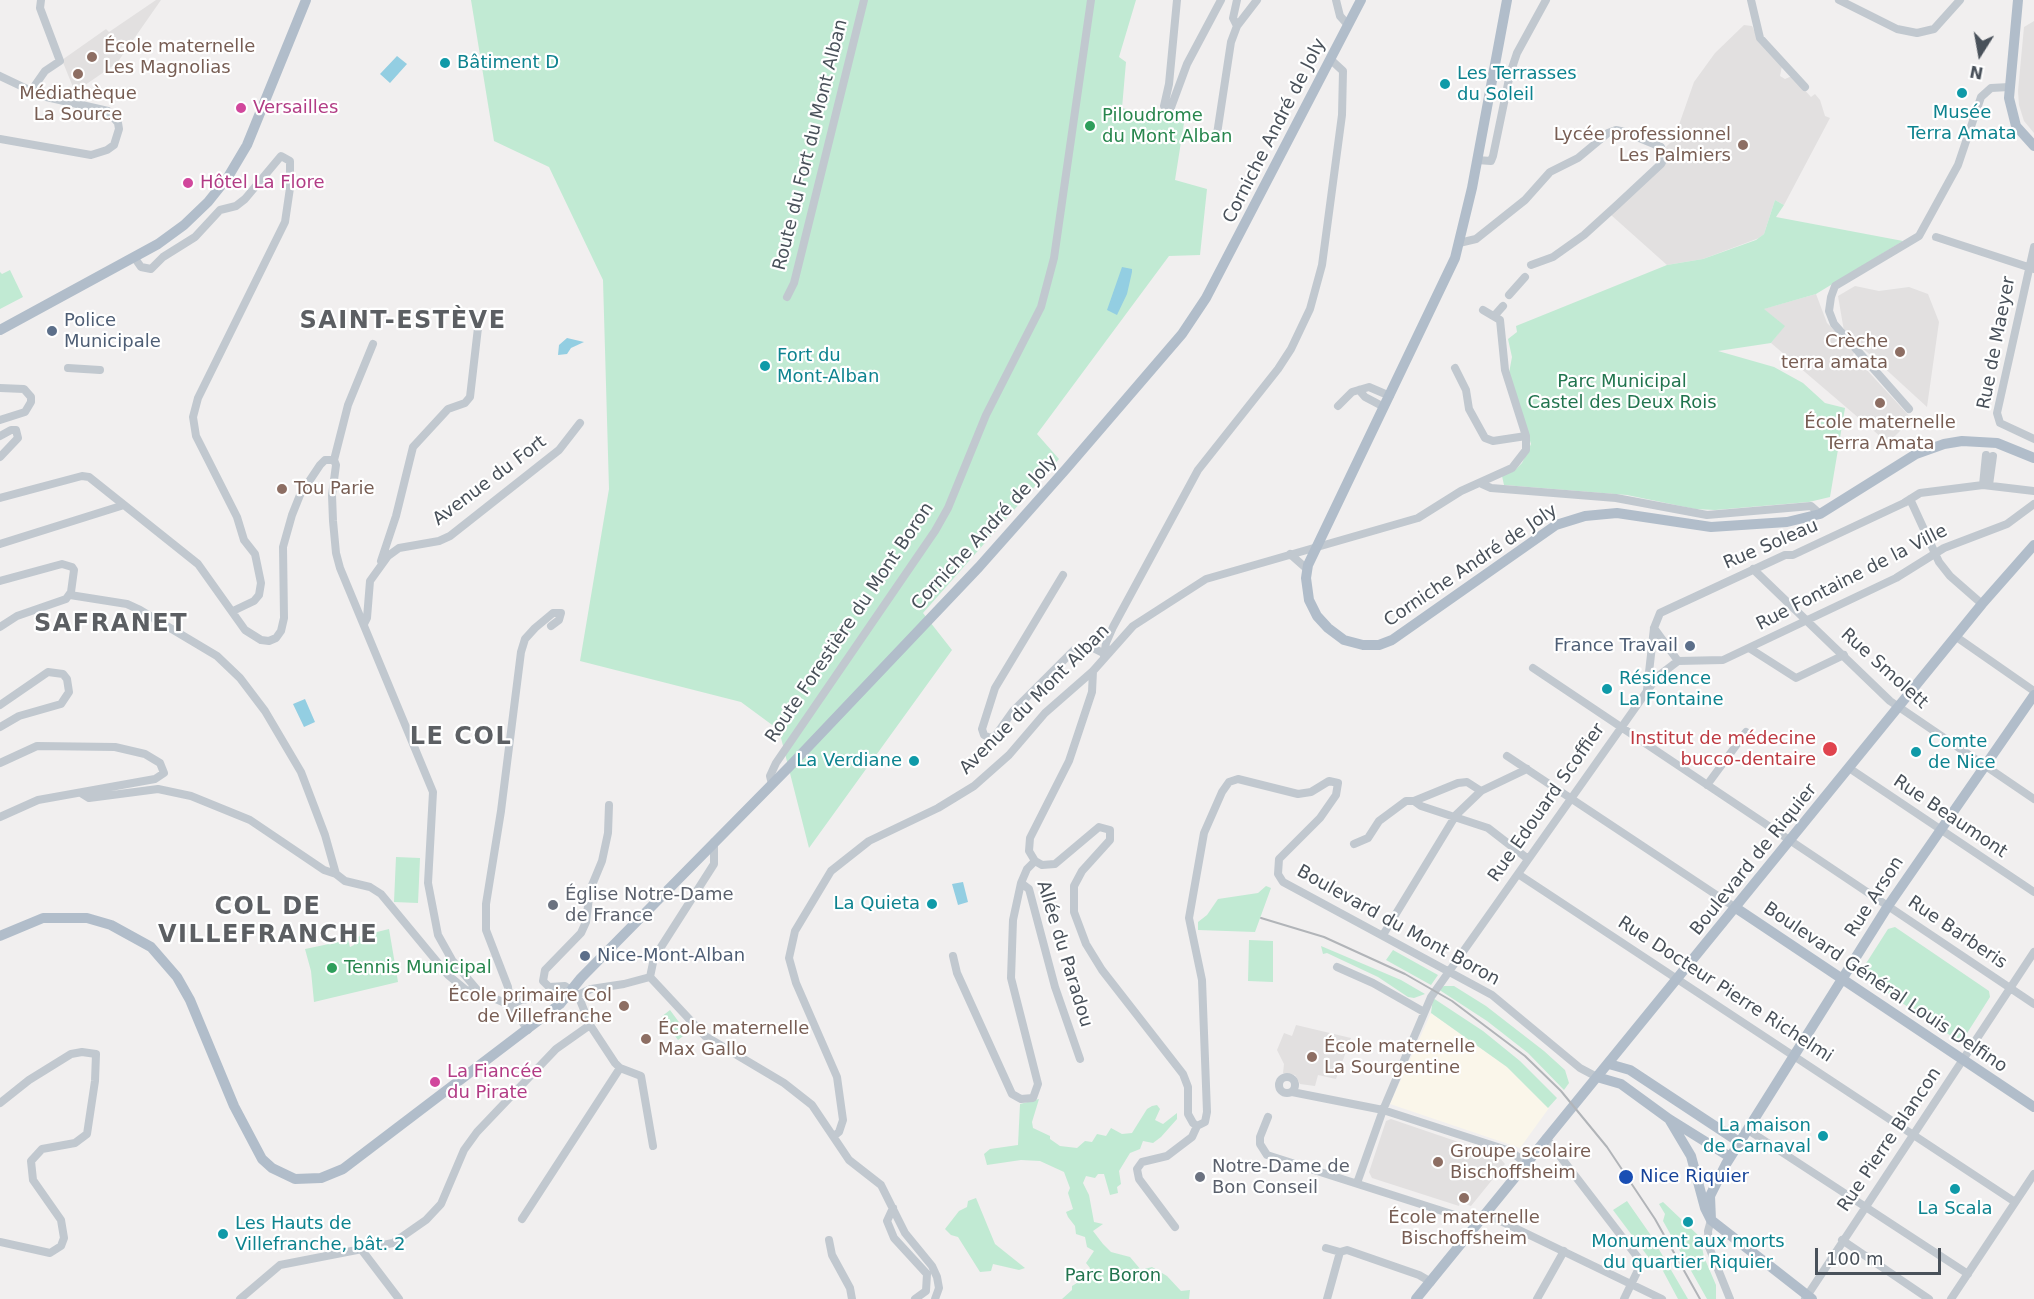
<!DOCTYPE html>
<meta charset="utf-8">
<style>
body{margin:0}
#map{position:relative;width:2034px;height:1299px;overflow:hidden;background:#f1efef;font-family:"DejaVu Sans",sans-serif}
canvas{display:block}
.north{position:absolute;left:1950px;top:24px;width:60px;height:60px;-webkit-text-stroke:4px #fff;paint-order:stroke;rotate:191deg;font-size:16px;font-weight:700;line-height:24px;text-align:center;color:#49515a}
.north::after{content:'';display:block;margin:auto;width:21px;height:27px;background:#49515a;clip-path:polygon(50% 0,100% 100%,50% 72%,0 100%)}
.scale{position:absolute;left:1815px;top:1248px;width:126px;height:27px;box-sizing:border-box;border:3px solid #49515a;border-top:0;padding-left:8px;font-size:18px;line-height:21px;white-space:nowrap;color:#49515a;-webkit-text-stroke:4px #fff;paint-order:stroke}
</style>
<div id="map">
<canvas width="2034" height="1299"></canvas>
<div class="north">N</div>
<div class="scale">100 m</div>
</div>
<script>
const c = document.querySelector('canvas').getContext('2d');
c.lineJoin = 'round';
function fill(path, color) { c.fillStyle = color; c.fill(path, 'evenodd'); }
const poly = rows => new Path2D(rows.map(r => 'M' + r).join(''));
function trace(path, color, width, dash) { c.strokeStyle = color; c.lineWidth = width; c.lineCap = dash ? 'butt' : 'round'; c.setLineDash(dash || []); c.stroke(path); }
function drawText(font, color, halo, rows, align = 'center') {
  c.font = font + ' "DejaVu Sans",sans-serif'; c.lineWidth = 4.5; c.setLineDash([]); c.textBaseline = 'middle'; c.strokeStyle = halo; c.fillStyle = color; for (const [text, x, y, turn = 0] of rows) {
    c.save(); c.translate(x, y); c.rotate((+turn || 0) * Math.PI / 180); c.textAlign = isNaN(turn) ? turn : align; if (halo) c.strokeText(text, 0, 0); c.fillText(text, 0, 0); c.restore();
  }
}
const commercial = poly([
 [1431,1013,1507,1067,1549,1108,1520,1148,1390,1104]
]);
const education = poly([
 [156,0,161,0,117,63,75,92,62,60,106,29,109,32],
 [2034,21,2034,133,2024,121,2019,105,2018,91,2024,27],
 [1744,25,1752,26,1761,44,1782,66,1780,76,1785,79,1792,76,1811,97,1815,94,1820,100,1825,116,1830,118,1784,205,1775,200,1764,234,1759,238,1703,259,1667,265,1611,215,1669,160,1666,147,1674,139,1694,82,1715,53],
 [1855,286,1879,291,1909,287,1928,294,1939,322,1927,407,1844,331,1838,296],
 [1816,294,1827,323,1855,351,1853,355,1912,419,1888,443,1771,343,1784,326,1763,309],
 [1296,1025,1351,1038,1336,1079,1318,1075,1315,1086,1300,1084,1295,1075,1283,1073,1284,1064,1277,1050,1284,1033,1292,1036],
 [1391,1119,1479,1149,1499,1157,1505,1164,1471,1206,1460,1202,1459,1206,1372,1178,1369,1172,1386,1121]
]);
const green = poly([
 [471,0,1136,0,1119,57,1126,62,1122,108,1184,123,1175,180,1207,189,1200,255,1169,256,1037,434,1059,459,923,613,952,650,809,848,779,730,741,702,580,661,609,489,603,280,549,167,494,141],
 [1775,200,1784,205,1776,217,1903,241,1816,294,1764,309,1785,326,1771,343,1718,351,1774,367,1803,383,1825,403,1845,408,1830,497,1809,502,1715,510,1695,509,1627,495,1504,485,1502,476,1514,471,1522,463,1531,444,1509,373,1512,357,1508,339,1517,332,1516,326,1667,265,1703,259,1756,240,1764,234],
 [10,270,23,297,0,309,0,272,2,274],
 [396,857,420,858,418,903,394,902],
 [1266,886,1271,888,1255,932,1198,930,1198,922,1207,915,1218,899,1258,893],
 [1895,927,1989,991,1990,997,1964,1038,1957,1040,1868,980,1865,965,1888,929],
 [389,929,398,982,314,1002,311,971,305,949,348,940,350,947,354,945,353,938],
 [1249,940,1273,941,1273,982,1248,981],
 [1321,946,1401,980,1425,994,1414,998,1408,997,1378,977,1327,953,1323,954],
 [1393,950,1438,975,1431,985,1386,960],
 [1444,986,1454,986,1486,1006,1544,1051,1565,1070,1569,1083,1564,1090,1528,1053,1487,1021,1438,989],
 [1433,998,1483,1031,1520,1061,1557,1098,1548,1108,1507,1067,1431,1013],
 [670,1010,687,1033,678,1040,661,1017],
 [1039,1099,1032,1122,1033,1128,1050,1136,1050,1139,1060,1146,1077,1148,1085,1141,1092,1142,1097,1134,1106,1136,1111,1128,1122,1134,1132,1133,1147,1109,1152,1106,1157,1105,1160,1109,1155,1120,1163,1124,1177,1113,1177,1119,1161,1137,1153,1143,1143,1141,1140,1149,1130,1153,1119,1171,1121,1184,1117,1187,1118,1193,1110,1195,1104,1174,1098,1174,1095,1178,1086,1176,1083,1183,1089,1195,1094,1222,1103,1224,1093,1231,1103,1244,1111,1252,1130,1257,1141,1270,1152,1267,1167,1276,1181,1291,1190,1290,1189,1299,1062,1299,1072,1290,1072,1286,1085,1278,1090,1268,1086,1263,1094,1251,1087,1247,1085,1237,1076,1234,1075,1226,1068,1217,1066,1212,1073,1209,1068,1193,1070,1188,1064,1172,1040,1161,1021,1160,987,1165,984,1154,990,1149,1018,1145,1020,1104],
 [976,1198,995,1244,1025,1268,1019,1270,993,1264,991,1271,980,1272,958,1237,951,1235,945,1229,959,1211,967,1207,968,1201],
 [1627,1201,1650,1234,1688,1299,1678,1299,1655,1256,1649,1258,1613,1210],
 [1663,1202,1700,1237,1704,1257,1716,1285,1716,1299,1707,1299,1663,1221,1665,1214,1659,1204]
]);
const water = poly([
 [397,56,407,64,390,83,380,74],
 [1122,267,1132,269,1132,272,1127,294,1117,315,1107,310],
 [567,338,584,342,571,348,567,354,558,355,559,345],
 [305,699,315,722,304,727,293,704],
 [963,882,968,902,958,905,952,884]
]);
const minor = poly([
 [1177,0,1169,84,1164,106,1170,110,1187,64,1221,0],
 [1336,0,1340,16,1348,25],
 [1751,0,1760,38,1805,87],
 [1839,0,1897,29,1917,33,1934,29,1960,0],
 [1237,26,1233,18,1237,0],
 [0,76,42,96,108,111,118,123,119,129,114,145,107,150,91,155,0,139],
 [31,91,45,71,60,61,40,8,41,0],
 [1217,134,1231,42,1237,26,1257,0],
 [1477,160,1491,161,1493,156,1510,74,1517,53,1546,0],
 [1936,237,2034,269],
 [1459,243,1476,239,1525,200,1550,172,1578,158,1608,133,1616,130,1625,132,1661,147,1665,157,1661,164,1617,205,1584,235,1553,257,1531,265],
 [2034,247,1997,413,2000,423,2034,439],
 [134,257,141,267,151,269,163,257,195,237,220,210,236,206,245,199,281,156,290,161,290,188,285,222,198,398,193,417,196,436,237,517,244,540,255,554,261,583,259,595,254,601,233,611],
 [1509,295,1525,277],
 [787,297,794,283,864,0],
 [1495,315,1503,306],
 [68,368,100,370],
 [1455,368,1466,390,1469,409,1485,438,1493,441,1526,436],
 [0,388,24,389,31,397,31,402,25,412,0,420],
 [1359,390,1365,397,1384,407],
 [1338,406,1352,392,1369,387,1390,396],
 [1909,409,1834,324,1829,311,1831,297,1835,286,1919,236,1958,165,1981,97,1991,88,2009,87],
 [0,436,11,430,16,430,18,438,0,457],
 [334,460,348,405,373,344],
 [1482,484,1491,488,1616,498,1707,515,1811,506,1820,514],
 [1983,485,1986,455],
 [1989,485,1993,456],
 [0,498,82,476,89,477,198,564,245,630,261,640,269,641,276,638,281,631,284,618,283,547,292,515,300,495,320,465,325,460,334,460,336,465,332,495,333,521,336,553,340,568,433,792,428,883,438,935,452,960,479,992,510,1005,528,1030],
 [1910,499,1939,562,1950,576,1982,604],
 [0,544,124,505],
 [1290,554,1307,569],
 [381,561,396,516,413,447,448,409,465,403,470,397,479,319],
 [1753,569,1890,701,2034,799],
 [1063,575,995,688,982,729,984,735,990,738,996,735,1013,711,1074,650,1093,648,1103,653],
 [0,581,62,564,72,567,74,570,71,592,66,599,17,616,0,627],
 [70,595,127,604,140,610,217,656,240,678,265,711,301,772,325,835,336,874,345,881,370,887,381,894,448,975,466,990,479,992],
 [364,624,367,618,370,581,388,556,399,548,439,541,450,536,559,450,580,423],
 [1654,628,1678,661],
 [1955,636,2034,691],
 [1749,648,1796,678,1844,655],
 [1104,657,1106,643,1113,627,1198,470,1278,369,1291,349,1310,309,1322,265,1342,115,1343,71,1330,59],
 [1533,668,2034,1004],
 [1093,671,1092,692,1069,761,1030,838,1029,851,1035,861,1042,865,1055,864,1099,827,1110,830,1110,840,1082,871,1074,886,1074,912,1086,944,1102,970,1183,1074,1188,1087,1188,1114,1193,1123,1197,1126,1205,1122,1207,1112,1202,980,1189,918,1204,833,1222,792,1229,782,1238,779,1298,794,1311,792,1329,781,1338,783,1336,795,1320,818,1279,859,1278,874,1283,882,1492,995,1580,1068,1597,1077],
 [1647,690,1654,628,1660,613,1785,555,1793,555,1904,503,1920,493,1983,485,2034,491],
 [0,705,48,672,63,674,67,679,69,692,61,704,19,716,0,727],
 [1507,756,1736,908],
 [0,763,37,746,115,747,145,754,160,763,164,773,155,779,38,800,0,817],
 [1849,768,2034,892],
 [772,784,770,776,776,763,935,531,948,508,986,415,1041,307,1054,258,1091,0],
 [1707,785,1746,732],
 [81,793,89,798,158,789,191,796,250,820,324,870,336,874],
 [1414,801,1421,806,1488,828,1528,859],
 [609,805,608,833,602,861,590,890,586,922,581,933,545,970,543,981,549,987,565,986,578,995,590,1025,615,1063,620,1068,641,1076,653,1146],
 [1354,844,1368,838,1379,821,1406,801,1414,801,1458,783,1467,782,1481,791],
 [1035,861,1027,869,1021,883,1029,889,1055,987,1080,1059],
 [1518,874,2015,1202],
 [1383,935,1456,815,1481,791,1527,769],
 [953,956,957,973,1012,1094,1021,1099,1033,1098,1038,1084,1011,978,1013,920,1021,883],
 [1337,967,1373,983,1424,1012],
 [650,977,705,1036,784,1083,812,1105,849,1160,881,1185,905,1233,932,1266,937,1277,939,1288,935,1299],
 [650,977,654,958,714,864,714,842],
 [578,995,591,989,624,984,650,977],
 [510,1005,508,987,486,930,486,904,501,811,521,652,525,639,535,628,553,613,561,613,559,620,551,626],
 [510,1005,521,1000,553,995,567,996],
 '1279 1085a8 8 0 1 1 16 0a8 8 0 1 1-16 0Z',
 [1292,1092,1383,1110,1510,1151,1526,1163],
 [0,1103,29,1080,71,1054,82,1052,96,1054,95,1081,87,1134,75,1143,42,1149,31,1161,33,1180,61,1220,64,1238,61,1246,50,1253,0,1242],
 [1268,1117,1260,1137,1260,1144,1267,1155,1461,1217,1481,1220],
 [1748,1130,1968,1274],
 [834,1136,839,1132,843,1120,837,1077,796,983,789,958,795,931,831,871,869,841,938,808,974,786,1009,755,1045,713,1093,671,1133,626,1206,579,1418,518,1461,491,1512,468,1526,450,1526,436,1505,370,1500,320,1483,310],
 [1546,1138,1639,1259,1640,1266,1624,1299],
 [1357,1183,1383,1110,1431,997,1657,677,1678,661,1723,660,1896,578,1944,548,2007,524,2034,504],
 [893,1208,887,1221,894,1238,927,1274,926,1291,915,1299],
 [1486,1214,1662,1299],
 [522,1219,620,1068],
 [1711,1220,1708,1231,1709,1247,1730,1299],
 [1175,1227,1139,1179,1137,1169,1142,1162,1167,1156,1192,1137,1197,1126],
 [829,1240,832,1255,850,1288,852,1299],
 [1842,1240,1929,1299],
 [1326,1248,1340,1252,1347,1250,1419,1275,1431,1282],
 [361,1249,399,1299],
 [240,1299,280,1265,393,1243,426,1220,441,1204,464,1150,477,1132,556,1049,590,1025],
 [1327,1299,1340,1252],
 [1537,1299,1564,1251],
 [1805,1299,2034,952],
 [1951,1299,2034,1174]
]);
const major = poly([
 [1507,0,1472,188,1455,258,1308,565,1306,578,1309,600,1317,616,1328,628,1344,640,1363,645,1379,645,1392,640,1556,525,1585,516,1617,513,1711,527,1787,522,1820,514,1916,454,1944,444,1962,441,1997,443,2034,458],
 [2018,0,2009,98,2016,126,2034,146],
 [0,330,158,244,184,225,208,202,228,177,247,145,306,0],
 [1736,908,2034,1107],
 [0,936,43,918,87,918,111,925,151,947,177,977,190,1000,234,1106,262,1159,272,1168,295,1179,321,1178,343,1169,560,1004,581,978,790,766,979,567,1066,469,1182,334,1206,298,1361,0],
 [1609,1064,1630,1070,1736,1140,1738,1145],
 [1597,1077,1621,1084,1669,1119,1730,1157],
 [1669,1119,1691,1156,1705,1208,1711,1220,1812,1299],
 [1711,1220,1710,1196,1726,1164,1888,906,2034,695],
 [1416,1299,1982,604,2034,545]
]);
const rail = poly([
 [1261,918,1324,937,1405,974,1452,1001,1525,1056,1561,1091,1607,1147,1655,1219,1700,1299]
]);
const markers = [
 [92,57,6,"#8d6e63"],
 [445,63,6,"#0f9aa8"],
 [78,74,6,"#8d6e63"],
 [1445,84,6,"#0f9aa8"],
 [1962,93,6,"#0f9aa8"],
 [241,108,6,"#d1479c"],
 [1090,126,6,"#2e9e5b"],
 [1743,145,6,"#8d6e63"],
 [188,183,6,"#d1479c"],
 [52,331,6,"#5c6f8a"],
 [1900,352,6,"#8d6e63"],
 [765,366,6,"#0f9aa8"],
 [1880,403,6,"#8d6e63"],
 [282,489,6,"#8d6e63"],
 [1690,646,6,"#5c6f8a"],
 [1607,689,6,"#0f9aa8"],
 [1830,749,8,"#e0444e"],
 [1916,752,6,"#0f9aa8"],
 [914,761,6,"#0f9aa8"],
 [932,904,6,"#0f9aa8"],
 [553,905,6,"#6b7280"],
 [585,956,6,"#5c6f8a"],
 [332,968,6,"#2e9e5b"],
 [624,1006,6,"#8d6e63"],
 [646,1039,6,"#8d6e63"],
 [1312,1057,6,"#8d6e63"],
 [435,1082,6,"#d1479c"],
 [1823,1136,6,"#0f9aa8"],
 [1438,1162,6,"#8d6e63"],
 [1200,1177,6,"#6b7280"],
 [1626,1177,8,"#1a4fb4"],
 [1955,1189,6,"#0f9aa8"],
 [1464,1198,6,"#8d6e63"],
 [1688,1222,6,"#0f9aa8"],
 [223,1234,6,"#0f9aa8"]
];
const educationNames = [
 ["École maternelle",104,47],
 ["Les Magnolias",104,68],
 ["Médiathèque",78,94,"center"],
 ["La Source",78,115,"center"],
 ["Lycée professionnel",1731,135,"right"],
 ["Les Palmiers",1731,156,"right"],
 ["Crèche",1888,342,"right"],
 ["terra amata",1888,363,"right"],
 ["École maternelle",1880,423,"center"],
 ["Terra Amata",1880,444,"center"],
 ["Tou Parie",294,489],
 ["École primaire Col",612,996,"right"],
 ["de Villefranche",612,1017,"right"],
 ["École maternelle",658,1029],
 ["Max Gallo",658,1050],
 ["École maternelle",1324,1047],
 ["La Sourgentine",1324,1068],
 ["Groupe scolaire",1450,1152],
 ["Bischoffsheim",1450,1173],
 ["École maternelle",1464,1218,"center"],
 ["Bischoffsheim",1464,1239,"center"]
];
const cultureNames = [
 ["Bâtiment D",457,63],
 ["Les Terrasses",1457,74],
 ["du Soleil",1457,95],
 ["Musée",1962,113,"center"],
 ["Terra Amata",1962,134,"center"],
 ["Fort du",777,356],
 ["Mont-Alban",777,377],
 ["Résidence",1619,679],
 ["La Fontaine",1619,700],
 ["Comte",1928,742],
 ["de Nice",1928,763],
 ["La Verdiane",902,761,"right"],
 ["La Quieta",920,904,"right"],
 ["La maison",1811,1126,"right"],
 ["de Carnaval",1811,1147,"right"],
 ["La Scala",1955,1209,"center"],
 ["Les Hauts de",235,1224],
 ["Villefranche, bât. 2",235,1245],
 ["Monument aux morts",1688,1242,"center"],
 ["du quartier Riquier",1688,1263,"center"]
];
const hotelNames = [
 ["Versailles",253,108],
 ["Hôtel La Flore",200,183],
 ["La Fiancée",447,1072],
 ["du Pirate",447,1093]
];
const leisureNames = [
 ["Piloudrome",1102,116],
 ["du Mont Alban",1102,137],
 ["Tennis Municipal",344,968]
];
const streetNames = [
 ["Corniche André de Joly",1275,131,-63],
 ["Route du Fort du Mont Alban",811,145,-76],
 ["Rue de Maeyer",1997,343,-79],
 ["Avenue du Fort",490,481,-37],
 ["Corniche André de Joly",985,533,-47],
 ["Rue Soleau",1771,545,-23],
 ["Corniche André de Joly",1471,566,-34],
 ["Rue Fontaine de la Ville",1852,578,-27],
 ["Route Forestière du Mont Boron",850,623,-56],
 ["Rue Smolett",1884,669,42],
 ["Avenue du Mont Alban",1035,700,-45],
 ["Rue Edouard Scoffier",1547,803,-55],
 ["Rue Beaumont",1950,817,34],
 ["Boulevard de Riquier",1754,860,-51],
 ["Rue Arson",1875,897,-57],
 ["Boulevard du Mont Boron",1398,926,29],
 ["Rue Barberis",1957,933,34],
 ["Allée du Paradou",1064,954,73],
 ["Boulevard Général Louis Delfino",1885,988,34],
 ["Rue Docteur Pierre Richelmi",1725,990,33],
 ["Rue Pierre Blancon",1890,1140,-56]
];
const serviceNames = [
 ["Police",64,321],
 ["Municipale",64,342],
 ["France Travail",1678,646,"right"],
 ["Nice-Mont-Alban",597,956]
];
const parkNames = [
 ["Parc Municipal",1622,382],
 ["Castel des Deux Rois",1622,403],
 ["Parc Boron",1113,1276]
];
const healthNames = [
 ["Institut de médecine",1816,739],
 ["bucco-dentaire",1816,760]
];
const worshipNames = [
 ["Église Notre-Dame",565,895],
 ["de France",565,916],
 ["Notre-Dame de",1212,1167],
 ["Bon Conseil",1212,1188]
];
const transitNames = [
 ["Nice Riquier",1640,1177]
];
const districtNames = [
 ["SAINT-ESTÈVE",403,322],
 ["SAFRANET",111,625],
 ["LE COL",461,738],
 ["COL DE",268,908],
 ["VILLEFRANCHE",268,936]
];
fill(commercial, '#faf6ea');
fill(education, '#e2e0e0');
fill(green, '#c1ead3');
fill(water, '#93cee2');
trace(minor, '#c1c8cf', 8);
trace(major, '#b1bdca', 10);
trace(rail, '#b1b4b8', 2);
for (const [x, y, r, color] of markers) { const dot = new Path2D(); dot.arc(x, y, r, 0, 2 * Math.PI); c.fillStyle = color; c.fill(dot); trace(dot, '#fff', 2); }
drawText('18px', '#785e54', '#fff', educationNames, 'left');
drawText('18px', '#0d838f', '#fff', cultureNames, 'left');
drawText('18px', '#b23c85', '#fff', hotelNames, 'left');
drawText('18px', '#27864d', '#fff', leisureNames, 'left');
drawText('18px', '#49515a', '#fff', streetNames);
drawText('18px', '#4e5e75', '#fff', serviceNames, 'left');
drawText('18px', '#21744e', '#fff', parkNames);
drawText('18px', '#be3a42', '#fff', healthNames, 'right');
drawText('18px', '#5b616d', '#fff', worshipNames, 'left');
drawText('18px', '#164399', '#fff', transitNames, 'left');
c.letterSpacing = '1.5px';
drawText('bold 24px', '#5c5f63', '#fff', districtNames);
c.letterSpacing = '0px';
</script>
